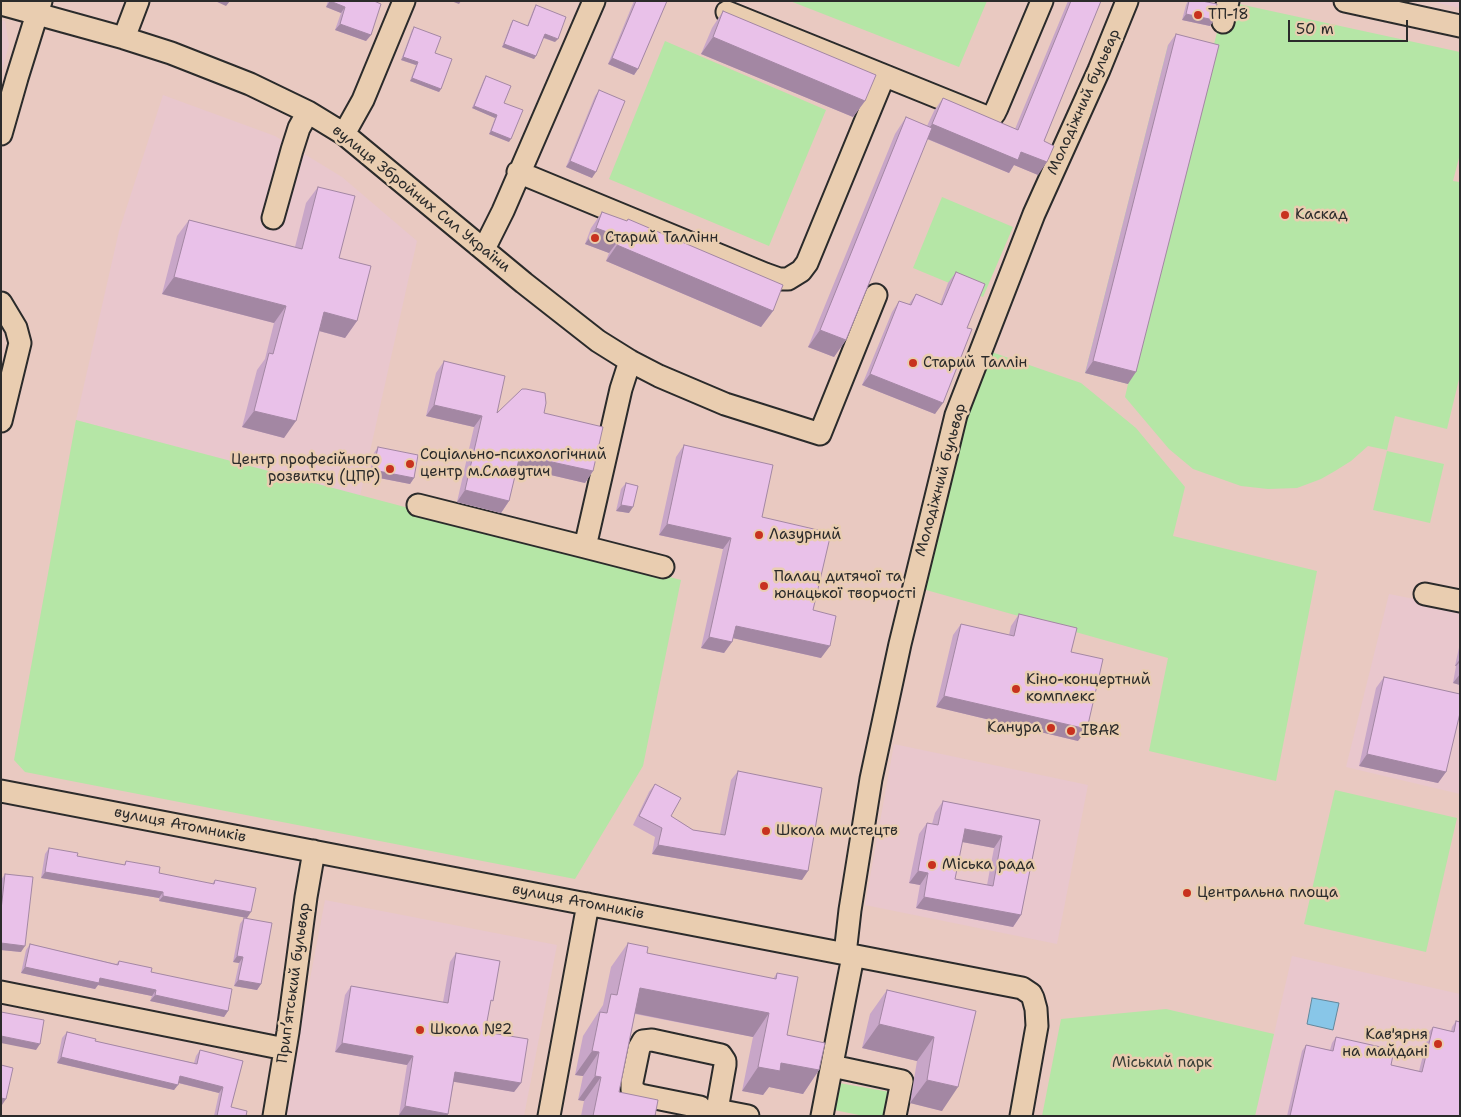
<!DOCTYPE html>
<meta charset="utf-8">
<style>
body{margin:0}
#map{position:relative;width:1461px;height:1117px;overflow:hidden;background:#e9c9c1;font-family:"Shantell Sans",sans-serif}
canvas{display:block}
.frame{position:absolute;inset:0;border:2px solid #2b2b2b;pointer-events:none}
.scale{position:absolute;left:1288px;top:20px;width:120px;height:22px;box-sizing:border-box;border:2px solid #2b2b2b;border-top:0;padding-left:6px;font-size:15px;line-height:18px;white-space:nowrap;color:#2b2b2b;-webkit-text-stroke:4px #e9cdb0;paint-order:stroke}
</style>
<div id="map">
<canvas width="1461" height="1117"></canvas>
<div class="frame"></div>
<div class="scale">50 m</div>
</div>
<script>
const c = document.querySelector('canvas').getContext('2d');
c.lineJoin = 'round';
function fill(path, color) { c.fillStyle = color; c.fill(path, 'evenodd'); }
const poly = rows => new Path2D(rows.map(r => 'M' + r).join(''));
function trace(path, color, width, dash) { c.strokeStyle = color; c.lineWidth = width; c.lineCap = dash ? 'butt' : 'round'; c.setLineDash(dash || []); c.stroke(path); }
function drawText(font, color, halo, rows, align = 'center') {
  c.font = font + ' "Shantell Sans",sans-serif'; c.lineWidth = 5; c.setLineDash([]); c.textBaseline = 'middle'; c.strokeStyle = halo; c.fillStyle = color; for (const [text, x, y, turn = 0] of rows) {
    c.save(); c.translate(x, y); c.rotate((+turn || 0) * Math.PI / 180); c.textAlign = isNaN(turn) ? turn : align; if (halo) c.strokeText(text, 0, 0); c.fillText(text, 0, 0); c.restore();
  }
}
const built = poly([
 [1430,1,1460,1,1460,8],
 [1,20,5,21,9,45,1,74],
 [163,95,275,136,342,177,417,241,360,496,76,420,119,231],
 [1389,594,1460,608,1460,794,1346,767],
 [894,744,1088,785,1057,944,865,905],
 [325,900,557,945,524,1116,284,1116],
 [1292,956,1460,994,1460,1116,1255,1116]
]);
const green = poly([
 [790,1,987,1,959,67],
 [1225,1,1460,52,1460,154,1453,181,1460,182,1460,375,1447,429,1395,416,1387,450,1368,446,1351,461,1335,471,1321,479,1297,488,1268,489,1241,486,1193,469,1169,449,1125,397,1128,384,1085,373,1168,45,1211,56],
 [665,41,826,110,769,246,609,179],
 [942,197,1013,227,983,297,913,268],
 [983,349,1081,383,1136,428,1185,487,1173,536,1317,571,1276,781,1149,751,1168,658,919,588],
 [76,420,681,580,643,766,575,879,25,772,14,760],
 [1387,451,1444,464,1430,523,1373,510],
 [1335,790,1457,818,1426,952,1304,924],
 [1166,1009,1274,1034,1255,1116,1042,1116,1061,1019],
 [839,1083,890,1092,886,1116,864,1116,834,1110]
]);
const water = poly([
 [1312,998,1339,1003,1333,1030,1307,1024,1312,998]
]);
const minor = poly([
 [1345,1,1460,26],
 [1,4,124,38,171,53,250,84,308,112,344,134,524,283,598,341,630,361,659,376,725,404,820,434,876,295],
 [727,12,987,117,994,114,997,108,1042,1],
 [1223,22,1228,1],
 [124,38,138,1],
 [1,134,17,78,41,1],
 [344,134,363,100,404,1],
 [518,172,765,274,779,279,788,279,801,271,807,263,884,76],
 [273,218,292,150,299,128,308,112],
 [484,249,503,211,594,1],
 [1,303,16,328,20,343,1,421],
 [418,505,585,547,621,389,630,361],
 [585,547,663,567],
 [1425,594,1460,601],
 [1,791,1022,988,1031,994,1033,998,1036,1009,1037,1026,1021,1116],
 [845,954,850,910,871,779,900,644,956,415,1034,214,1099,70,1127,1],
 [1,992,285,1049],
 [832,1066,902,1081,895,1116],
 [274,1116,288,1032,306,897,314,851],
 [549,1116,588,904],
 [698,1116,700,1107,640,1095,632,1090,632,1082,639,1048,643,1041,652,1040,721,1055,725,1061,725,1065,717,1110,748,1116],
 [822,1116,853,956]
]);
const wall = poly([
 [328,1,374,1,371,35,366,41,335,30,341,13,326,7],
 [634,1,667,1,638,69,634,75,608,64],
 [1068,1,1101,1,1044,141,1038,175,1014,165,1009,173,927,139,846,340,834,357,808,347,895,134,906,117,927,126,934,111,943,98,1015,129],
 [1188,1,1202,1,1214,20,1210,26,1182,20,1186,5],
 [536,5,555,42,543,38,536,56,534,59,502,47,511,23,513,20,527,26,534,8],
 [723,11,865,101,853,117,701,54,712,28],
 [414,27,435,53,441,89,439,92,410,81,416,65,401,60,412,30],
 [1176,34,1128,384,1085,373,1168,45],
 [486,76,509,142,489,134,495,118,472,108,484,79],
 [599,90,592,178,566,167,595,96],
 [318,187,357,321,345,338,319,331,284,438,242,427,257,370,265,359,274,323,162,294,177,236,189,220,295,247,306,203],
 [602,212,773,311,761,327,606,261,609,253,585,244,591,228],
 [956,272,967,328,935,414,862,385,892,312,899,301,909,304,916,294,940,304,948,283],
 [444,361,497,413,544,413,593,471,585,483,517,467,509,501,501,513,457,502,474,427,426,416,436,373],
 [684,445,762,517,813,610,821,658,733,638,732,642,724,653,701,648,723,549,659,535,676,457],
 [378,447,414,478,410,484,369,476,374,453],
 [626,483,629,513,616,511,621,489],
 [1019,614,1071,652,1078,741,936,707,953,635,961,624,1009,635,1011,626],
 [1460,643,1460,685,1453,683,1456,666,1455,666],
 [1384,677,1446,772,1438,783,1359,766,1376,688],
 [738,771,802,880,652,854,655,837,633,825,649,792,655,784,671,816,693,830,720,834,731,780],
 [943,801,1040,820,1021,915,1013,927,916,908,920,885,909,883,919,834,927,823,932,824,935,813],
 [962,842,994,848,987,885,955,879],
 [49,848,77,856,124,865,126,861,159,873,212,884,215,880,247,918,159,901,159,898,41,878,45,854],
 [5,874,21,952,1,950,1,880],
 [244,918,261,984,257,990,234,986,239,963,233,962,240,924],
 [628,943,647,953,773,979,777,973,787,1035,819,1070,803,1094,769,1087,763,1095,742,1091,753,1037,635,1014,619,1092,655,1116,581,1116,584,1101,578,1100,583,1076,575,1075,583,1036,603,1005,611,967],
 [30,944,116,964,119,961,151,972,228,1011,224,1017,150,1001,152,996,98,985,95,989,21,973,26,950],
 [456,953,490,1005,485,1032,521,1083,514,1092,454,1081,448,1114,447,1116,399,1115,407,1065,335,1052,345,995,351,986,443,1002,450,962],
 [887,990,976,1011,942,1111,910,1103,917,1061,862,1048,870,1014],
 [1456,1021,1460,1116,1287,1116,1302,1051,1306,1045,1330,1050,1332,1043,1336,1037,1391,1065,1419,1071,1429,1032,1433,1027,1451,1031,1452,1027],
 [67,1032,95,1041,194,1063,196,1056,200,1050,243,1061,231,1107,246,1116,214,1116,219,1093,178,1083,174,1090,57,1063,62,1038]
]);
const shadedWall = poly([
 [215,1,230,1,226,6],
 [330,1,345,7,341,13,326,7],
 [451,1,461,1,459,4],
 [1186,14,1214,20,1210,26,1182,20],
 [340,24,371,35,366,41,335,30],
 [545,34,558,39,555,42,542,37],
 [713,37,865,101,853,117,701,54],
 [504,44,536,56,534,59,502,47],
 [403,57,418,62,416,65,401,60],
 [612,58,638,69,634,75,608,64],
 [412,78,441,89,439,92,410,81],
 [474,106,497,115,495,118,472,108],
 [932,124,1021,152,1047,162,1038,175,1014,165,1009,173,923,137],
 [491,131,511,139,509,142,489,134],
 [570,161,596,172,592,178,566,167],
 [596,228,621,237,609,253,585,244],
 [617,245,773,311,761,327,606,261],
 [174,277,286,306,274,323,162,294],
 [324,312,357,321,345,338,312,329],
 [820,330,846,340,834,357,808,347],
 [1093,361,1136,372,1128,384,1085,373],
 [870,374,943,403,935,414,862,385],
 [434,405,482,416,474,427,426,416],
 [254,411,296,421,284,438,242,427],
 [520,455,593,471,585,483,512,466],
 [373,470,414,478,410,484,369,476],
 [465,490,509,501,501,513,457,502],
 [621,505,633,507,629,513,616,511],
 [667,524,731,538,723,549,659,535],
 [736,626,830,646,821,658,728,637],
 [709,637,732,642,724,653,701,648],
 [1460,659,1460,662,1456,666,1455,666],
 [1460,674,1460,685,1453,683],
 [944,696,1087,729,1078,741,936,707],
 [1367,754,1446,772,1438,783,1359,766],
 [965,829,1002,836,994,848,957,841],
 [658,845,808,871,802,880,652,854],
 [918,871,928,873,920,885,909,883],
 [45,872,163,892,159,898,41,878],
 [163,896,251,912,247,918,159,901],
 [924,897,1021,915,1013,927,916,908],
 [1,943,25,946,21,952,1,950],
 [237,956,243,957,239,963,233,962],
 [25,967,100,978,156,990,152,996,98,985,95,989,21,973],
 [238,980,261,984,257,990,234,986],
 [640,988,769,1013,753,1037,623,1011],
 [155,995,228,1011,224,1017,150,1001],
 [879,1024,934,1037,917,1061,862,1048],
 [1,1036,40,1044,36,1050,1,1043],
 [342,1043,413,1056,407,1065,335,1052],
 [592,1051,599,1052,583,1076,575,1075],
 [61,1057,178,1085,174,1090,57,1063],
 [781,1063,819,1070,803,1094,769,1087,763,1095,742,1091,758,1067],
 [455,1072,521,1083,514,1092,449,1081],
 [180,1076,223,1087,219,1093,175,1082],
 [595,1076,601,1077,584,1101,578,1100],
 [927,1080,958,1087,942,1111,910,1103],
 [1,1098,6,1099,2,1105,1,1105],
 [405,1106,448,1114,447,1116,399,1115]
]);
const building = poly([
 [330,1,374,1,381,4,371,35,340,24,345,7,330,1],
 [636,1,667,1,638,69,612,58,636,1],
 [1071,1,1101,1,1044,141,1054,146,1047,162,1021,152,1018,160,932,124,943,98,1018,130,1071,1],
 [1189,1,1202,1,1217,4,1214,20,1186,14,1189,1],
 [536,5,566,17,558,39,545,34,536,56,504,44,513,20,528,26,536,5],
 [723,11,876,75,865,101,713,37,723,11],
 [414,27,441,37,435,53,452,59,441,89,412,78,418,62,403,57,414,27],
 [1176,34,1219,45,1136,372,1093,361,1176,34],
 [486,76,511,86,504,103,523,110,511,139,491,131,497,115,474,106,486,76],
 [599,90,625,101,596,172,570,161,599,90],
 [906,117,932,128,846,340,820,330,906,117],
 [318,187,355,196,339,258,371,266,357,321,324,312,296,421,254,411,269,353,273,354,286,306,174,277,189,220,302,249,318,187],
 [602,212,627,221,628,219,783,285,773,311,617,245,621,237,596,228,602,212],
 [956,272,985,284,967,328,972,329,943,403,870,374,899,301,911,305,916,294,942,305,956,272],
 [444,361,505,376,497,413,522,389,526,389,545,393,546,403,544,413,603,427,593,471,520,455,509,501,465,490,482,416,434,405,444,361],
 [684,445,773,465,762,517,831,533,813,610,836,616,830,646,736,626,732,642,709,637,731,538,667,524,684,445],
 [378,447,418,455,414,478,373,470,378,447],
 [626,483,638,486,633,507,621,505,626,483],
 [1019,614,1077,628,1071,652,1103,659,1087,729,944,696,961,624,1014,636,1019,614],
 [1384,677,1460,694,1460,713,1446,772,1367,754,1384,677],
 [738,771,822,788,808,871,658,845,662,828,639,816,655,784,681,798,671,816,693,830,725,835,738,771],
 [943,801,1040,820,1021,915,924,897,928,873,918,871,927,823,938,825,943,801],
 [965,829,1002,836,993,886,955,879,965,829],
 [49,848,78,853,77,856,125,865,126,861,160,867,159,873,214,884,215,880,256,888,251,912,163,896,163,892,45,872,49,848],
 [5,874,33,877,25,946,1,943,1,910,5,874],
 [244,918,272,923,261,984,238,980,243,957,237,956,244,918],
 [628,943,648,947,647,953,776,979,777,973,798,977,787,1035,825,1043,819,1070,781,1063,780,1071,758,1067,769,1013,640,988,619,1092,658,1100,655,1116,593,1116,601,1077,595,1076,599,1052,592,1051,600,1012,607,1013,611,994,617,995,628,943],
 [30,944,118,965,119,961,152,968,151,972,232,989,228,1011,155,995,156,990,100,978,99,983,25,967,30,944],
 [456,953,500,961,493,1001,491,1000,485,1032,528,1039,521,1083,455,1072,448,1114,405,1106,413,1056,342,1043,351,986,448,1003,456,953],
 [887,990,976,1011,958,1087,927,1080,934,1037,879,1024,887,990],
 [1,1012,44,1020,40,1044,1,1036,1,1012],
 [1456,1021,1460,1022,1460,1116,1290,1116,1306,1045,1333,1051,1336,1037,1394,1050,1391,1065,1422,1072,1433,1027,1454,1032,1456,1021],
 [67,1032,96,1039,95,1041,197,1064,200,1050,243,1061,231,1107,247,1111,246,1116,217,1116,223,1087,180,1076,178,1085,61,1057,67,1032],
 [1,1065,13,1068,6,1099,1,1098,1,1065]
]);
const markers = [
 [1198,15,5,"#c8321e"],
 [1285,215,5,"#c8321e"],
 [595,238,5,"#c8321e"],
 [913,363,5,"#c8321e"],
 [410,464,5,"#c8321e"],
 [390,469,5,"#c8321e"],
 [759,535,5,"#c8321e"],
 [764,586,5,"#c8321e"],
 [1016,689,5,"#c8321e"],
 [1051,728,5,"#c8321e"],
 [1071,731,5,"#c8321e"],
 [766,831,5,"#c8321e"],
 [932,865,5,"#c8321e"],
 [1187,893,5,"#c8321e"],
 [420,1030,5,"#c8321e"],
 [1438,1044,5,"#c8321e"]
];
const poiNames = [
 ["ТП-18",1208,15],
 ["Каскад",1295,215],
 ["Старий Таллінн",605,238],
 ["Старий Таллін",923,363],
 ["Соціально-психологічний",420,455],
 ["центр м.Славутич",420,472],
 ["Центр професійного",380,460,"right"],
 ["розвитку (ЦПР)",380,477,"right"],
 ["Лазурний",769,535],
 ["Палац дитячої та",774,577],
 ["юнацької творчості",774,594],
 ["Кіно-концертний",1026,680],
 ["комплекс",1026,697],
 ["Канура",1041,728,"right"],
 ["IBAR",1081,731],
 ["Школа мистецтв",776,831],
 ["Міська рада",942,865],
 ["Центральна площа",1197,893],
 ["Школа №2",430,1030],
 ["Кав'ярня",1428,1035,"right"],
 ["на майдані",1428,1052,"right"]
];
const streetNames = [
 ["Молодіжний бульвар",1084,102,-66],
 ["вулиця Збройних Сил України",421,199,39],
 ["Молодіжний бульвар",941,480,-75],
 ["вулиця Атомників",180,825,11],
 ["вулиця Атомників",578,902,11],
 ["Припʼятський бульвар",294,983,-82]
];
const parkNames = [
 ["Міський парк",1162,1063]
];
fill(built, '#e9c7cd');
fill(green, '#b5e6a6');
fill(water, '#88c6e8');
trace(water, '#63889c', 1);
trace(minor, '#2b2b2b', 25);
trace(minor, '#e9cdb0', 21);
fill(wall, '#c8a6c8');
fill(shadedWall, '#a387a3');
fill(building, '#e9c1e9');
trace(building, '#a387a3', 1);
for (const [x, y, r, color] of markers) { const dot = new Path2D(); dot.arc(x, y, r, 0, 2 * Math.PI); c.fillStyle = color; c.fill(dot); trace(dot, '#e9cdb0', 2); }
drawText('15px', '#2b2b2b', '#e9cdb0', poiNames, 'left');
drawText('15px', '#2b2b2b', '#e9cdb0', streetNames);
drawText('15px', '#393e37', '#e9cdb0', parkNames);
</script>
